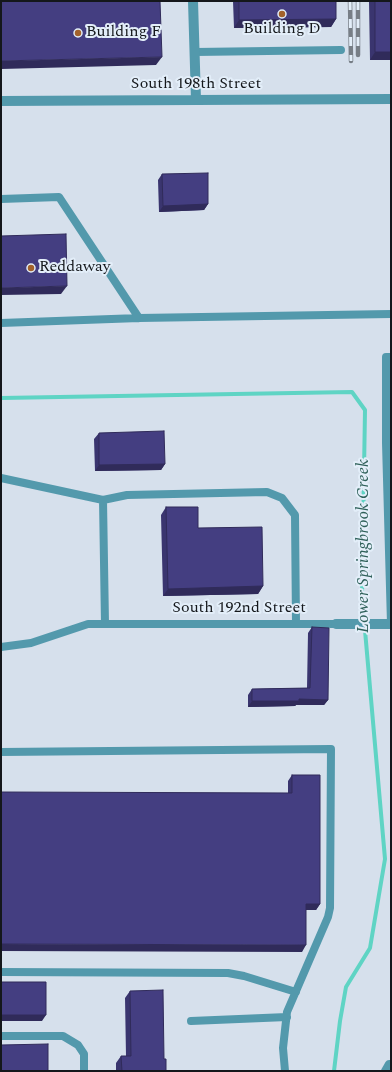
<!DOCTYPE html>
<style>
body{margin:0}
#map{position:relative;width:392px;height:1072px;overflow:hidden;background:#d6e0ec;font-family:Spectral,serif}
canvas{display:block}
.frame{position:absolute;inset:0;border:2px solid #14171b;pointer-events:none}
</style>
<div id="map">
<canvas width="392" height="1072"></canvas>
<div class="frame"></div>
</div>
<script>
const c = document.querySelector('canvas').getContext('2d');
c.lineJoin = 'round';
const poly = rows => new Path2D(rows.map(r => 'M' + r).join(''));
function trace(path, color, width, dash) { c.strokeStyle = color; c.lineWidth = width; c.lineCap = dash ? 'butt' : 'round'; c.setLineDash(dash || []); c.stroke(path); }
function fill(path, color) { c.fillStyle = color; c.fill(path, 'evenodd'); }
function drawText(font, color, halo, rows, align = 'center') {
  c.font = font + ' Spectral,serif'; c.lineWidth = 4; c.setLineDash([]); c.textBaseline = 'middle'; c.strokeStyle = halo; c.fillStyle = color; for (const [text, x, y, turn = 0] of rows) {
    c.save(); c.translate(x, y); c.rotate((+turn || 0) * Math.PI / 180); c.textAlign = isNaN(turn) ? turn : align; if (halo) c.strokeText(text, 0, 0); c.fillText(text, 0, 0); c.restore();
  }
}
const stream = poly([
 [1,398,352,392,365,410,362,596,385,859,370,948,346,987,340,1021,334,1071]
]);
const lane = poly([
 [195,52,341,50],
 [1,199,59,197,139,318],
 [1,323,139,318,391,314],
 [1,478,103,500],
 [105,624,103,500,127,495,267,492,282,498,295,515,296,624],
 [391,624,386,443,386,357,391,357],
 [1,647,31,643,88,624,336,624],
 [1,752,331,749,330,908,328,917,287,1012,283,1048,285,1071],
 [1,972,228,973,244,976,296,992],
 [191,1021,287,1017],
 [1,1036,63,1036,78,1045,84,1054,84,1071],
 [385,1071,389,1064,391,1064]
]);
const street = poly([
 [193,1,196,100],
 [1,101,391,99],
 [336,624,391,624]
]);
const rail = poly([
 [350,1,351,61],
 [358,1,358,55]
]);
const wall = poly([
 [233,1,336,1,336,19,331,27,234,28],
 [369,1,391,1,391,60,370,60],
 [162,174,208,204,204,210,159,212,158,180],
 [99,433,165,464,161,470,95,471,94,439],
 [166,507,198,528,263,586,258,594,163,596,161,515],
 [312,627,328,700,324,705,296,705,295,706,248,707,248,695,252,689,307,688,308,633],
 [292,775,320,904,316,910,306,910,302,952,288,793,288,781],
 [130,991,164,1059,166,1071,116,1071,116,1063,121,1056,126,1056,125,998]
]);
const shadedWall = poly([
 [336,19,331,27,234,28,239,20],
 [375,52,391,52,391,60,370,60],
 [162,57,156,65,1,69,1,61],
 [208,204,204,210,159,212,163,206],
 [67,286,61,294,1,295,1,288],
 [165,464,161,470,95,471,99,465],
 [263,586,258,594,163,596,168,589],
 [299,699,328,700,324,705,296,705,295,706,248,707,252,701],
 [306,904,320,904,316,910,302,910],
 [1,944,306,945,302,952,1,951],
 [1,1015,46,1015,42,1021,1,1021]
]);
const building = poly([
 [1,1,160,1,162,57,1,61,1,1],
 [239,1,336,1,336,19,239,20,239,1],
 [375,1,391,1,391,52,375,52,375,1],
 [208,173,208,204,163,206,162,174,208,173],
 [66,234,67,286,1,288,1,236,66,234],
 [164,431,165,464,99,465,99,433,164,431],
 [166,507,198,507,198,528,262,527,263,586,168,589,166,507],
 [312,627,329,628,328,700,299,699,299,701,252,701,252,689,310,688,312,627],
 [292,775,320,775,320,904,306,904,306,945,1,944,1,792,292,793,292,775],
 [1,982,46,982,46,1015,1,1015,1,982],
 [163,990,164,1059,166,1059,166,1071,122,1071,121,1056,131,1056,130,991,163,990],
 [48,1044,48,1071,1,1071,1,1045,48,1044]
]);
const markers = [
 [282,14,4,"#a2622b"],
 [78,33,4,"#a2622b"],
 [31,268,4,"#a2622b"]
];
const poiNames = [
 ["Building D",282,30,"center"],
 ["Building F",86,33],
 ["Reddaway",39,268]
];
const streetNames = [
 ["South 198th Street",196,85],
 ["South 192nd Street",239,609]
];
const waterNames = [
 ["Lower Springbrook Creek",365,546,-90]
];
trace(stream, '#5fd4c4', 4);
trace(lane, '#5399ac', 8);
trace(street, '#5399ac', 10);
trace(rail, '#777e86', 4.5);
trace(rail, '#e3eef9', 3, [9]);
fill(wall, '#3a356f');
fill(shadedWall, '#302b5a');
fill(building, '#443e81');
trace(building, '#302b5a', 1);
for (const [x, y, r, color] of markers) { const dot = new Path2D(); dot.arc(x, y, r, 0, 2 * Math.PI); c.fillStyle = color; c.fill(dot); trace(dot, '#e3eef9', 1.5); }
drawText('16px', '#14171b', '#e3eef9', poiNames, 'left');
drawText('16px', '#14171b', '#e3eef9', streetNames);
drawText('italic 17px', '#2e6059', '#e3eef9', waterNames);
</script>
